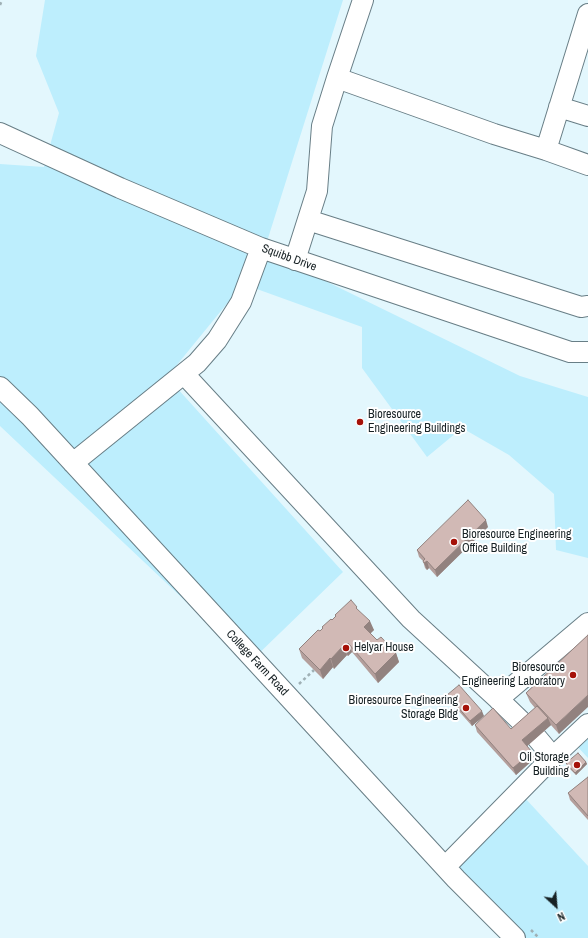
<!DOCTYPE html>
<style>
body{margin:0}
#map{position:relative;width:588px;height:938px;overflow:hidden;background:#e3f7fd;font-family:"Archivo Narrow",sans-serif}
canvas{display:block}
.north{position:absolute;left:536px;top:886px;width:40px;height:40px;-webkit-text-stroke:3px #fff;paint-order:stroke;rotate:154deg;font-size:11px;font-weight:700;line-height:16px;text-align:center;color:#172124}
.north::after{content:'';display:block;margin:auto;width:14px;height:18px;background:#172124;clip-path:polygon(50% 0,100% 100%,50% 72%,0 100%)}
</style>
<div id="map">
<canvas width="588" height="938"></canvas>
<div class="north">N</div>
</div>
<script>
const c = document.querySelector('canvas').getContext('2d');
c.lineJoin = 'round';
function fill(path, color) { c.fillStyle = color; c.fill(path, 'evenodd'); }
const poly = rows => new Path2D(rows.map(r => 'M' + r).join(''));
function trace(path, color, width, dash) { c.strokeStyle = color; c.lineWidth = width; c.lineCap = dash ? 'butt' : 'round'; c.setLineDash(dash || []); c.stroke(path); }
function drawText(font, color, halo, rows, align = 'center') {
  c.font = font + ' "Archivo Narrow",sans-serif'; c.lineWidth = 4; c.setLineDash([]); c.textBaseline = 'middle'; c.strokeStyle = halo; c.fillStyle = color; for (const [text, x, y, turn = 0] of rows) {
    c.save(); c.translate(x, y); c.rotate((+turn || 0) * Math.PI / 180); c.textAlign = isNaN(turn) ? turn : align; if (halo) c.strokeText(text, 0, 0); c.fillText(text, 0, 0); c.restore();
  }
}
const green = poly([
 [45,0,343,0,264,251,520,376,588,397,588,558,556,550,554,494,509,455,462,428,427,457,362,368,362,327,243,284,167,377,343,572,250,662,0,426,0,164,44,167,59,113,36,56],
 [588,732,588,758,575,744],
 [524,797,588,866,588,938,510,938,443,873]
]);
const path = poly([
 [0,5,2,0],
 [299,684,314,670],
 [531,930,539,938]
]);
const minor = poly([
 [337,78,363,0],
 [559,107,588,116],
 [0,133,120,188,261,248,570,352,588,352],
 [546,150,588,14],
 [308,220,581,307,588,306],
 [295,260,317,191,322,126,337,78,494,134,546,150,588,165],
 [184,374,411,619,498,699],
 [0,387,30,416,456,879,515,938],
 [73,463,197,363,217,340,241,302,261,248],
 [526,726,498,699,588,623],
 [537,738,553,757],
 [445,867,553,757,588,724]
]);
const wall = poly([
 [488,527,437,577,429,568,427,570,425,568,423,561,419,557,417,550],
 [358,610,374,630,370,633,377,640,396,653,399,662,378,683,352,652,348,656,347,655,334,669,333,667,323,679,302,658,299,649,322,629,322,627,332,620,336,617,335,615],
 [588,635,559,734,550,724,551,725,527,746,532,752,534,759,516,775,477,732,475,725,511,729,535,708,530,702,526,693],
 [447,695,484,716,472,726,449,700],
 [586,762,587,764,576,775,567,766,566,763],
 [588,777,588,820,570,800,568,793]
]);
const shadedWall = poly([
 [486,520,488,527,437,577,435,570],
 [427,561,429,568,427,570,424,563],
 [370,621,374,630,368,636,364,627],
 [348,643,352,652,348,656,344,647],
 [343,646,347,655,334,669,331,659],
 [396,653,399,662,378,683,375,674],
 [330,658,333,667,323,679,320,670],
 [588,695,588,707,559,734,556,725],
 [482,711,484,716,472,726,470,721],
 [548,718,551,725,525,748,522,740],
 [532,752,534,759,516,775,513,768],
 [586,762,587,764,576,775,575,773]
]);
const building = poly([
 [468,500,486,520,435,570,427,561,424,563,423,561,425,559,417,550,468,500],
 [351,600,357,607,356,608,370,621,364,627,377,640,381,637,396,653,375,674,348,643,344,647,343,646,331,659,330,658,320,670,299,649,318,630,320,631,323,628,322,627,331,619,332,620,336,616,335,615,351,600],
 [588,635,588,695,556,725,526,693,588,635],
 [459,685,482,711,470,721,447,695,459,685],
 [537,706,548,718,522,740,532,752,513,768,475,725,493,708,511,729,537,706],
 [578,753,586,762,575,773,566,763,578,753],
 [588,777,588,816,568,793,588,777]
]);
const markers = [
 [360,422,4,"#a51108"],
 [454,542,4,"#a51108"],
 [346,648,4,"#a51108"],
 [573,675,4,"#a51108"],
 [466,708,4,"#a51108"],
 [577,765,4,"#a51108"]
];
const streetNames = [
 ["Squibb Drive",289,258,20],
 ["College Farm Road",257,663,47]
];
const poiNames = [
 ["Bioresource",368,415],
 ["Engineering Buildings",368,429],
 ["Bioresource Engineering",462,535],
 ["Office Building",462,549],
 ["Helyar House",354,648],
 ["Bioresource",565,668,"right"],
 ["Engineering Laboratory",565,682,"right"],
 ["Bioresource Engineering",458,701,"right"],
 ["Storage Bldg",458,715,"right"],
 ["Oil Storage",569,758,"right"],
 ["Building",569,772,"right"]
];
fill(green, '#bdeefd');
trace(minor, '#687e86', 22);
trace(path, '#9fb0b5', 2.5, [3, 3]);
trace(minor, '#fff', 20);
fill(wall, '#b49f9c');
fill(shadedWall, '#92827f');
fill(building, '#d1b9b5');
trace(building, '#92827f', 1);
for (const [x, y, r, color] of markers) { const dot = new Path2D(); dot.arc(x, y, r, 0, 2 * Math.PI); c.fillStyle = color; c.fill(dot); trace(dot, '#fff', 1.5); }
drawText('12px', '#172124', '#fff', streetNames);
drawText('12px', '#172124', '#fff', poiNames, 'left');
</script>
